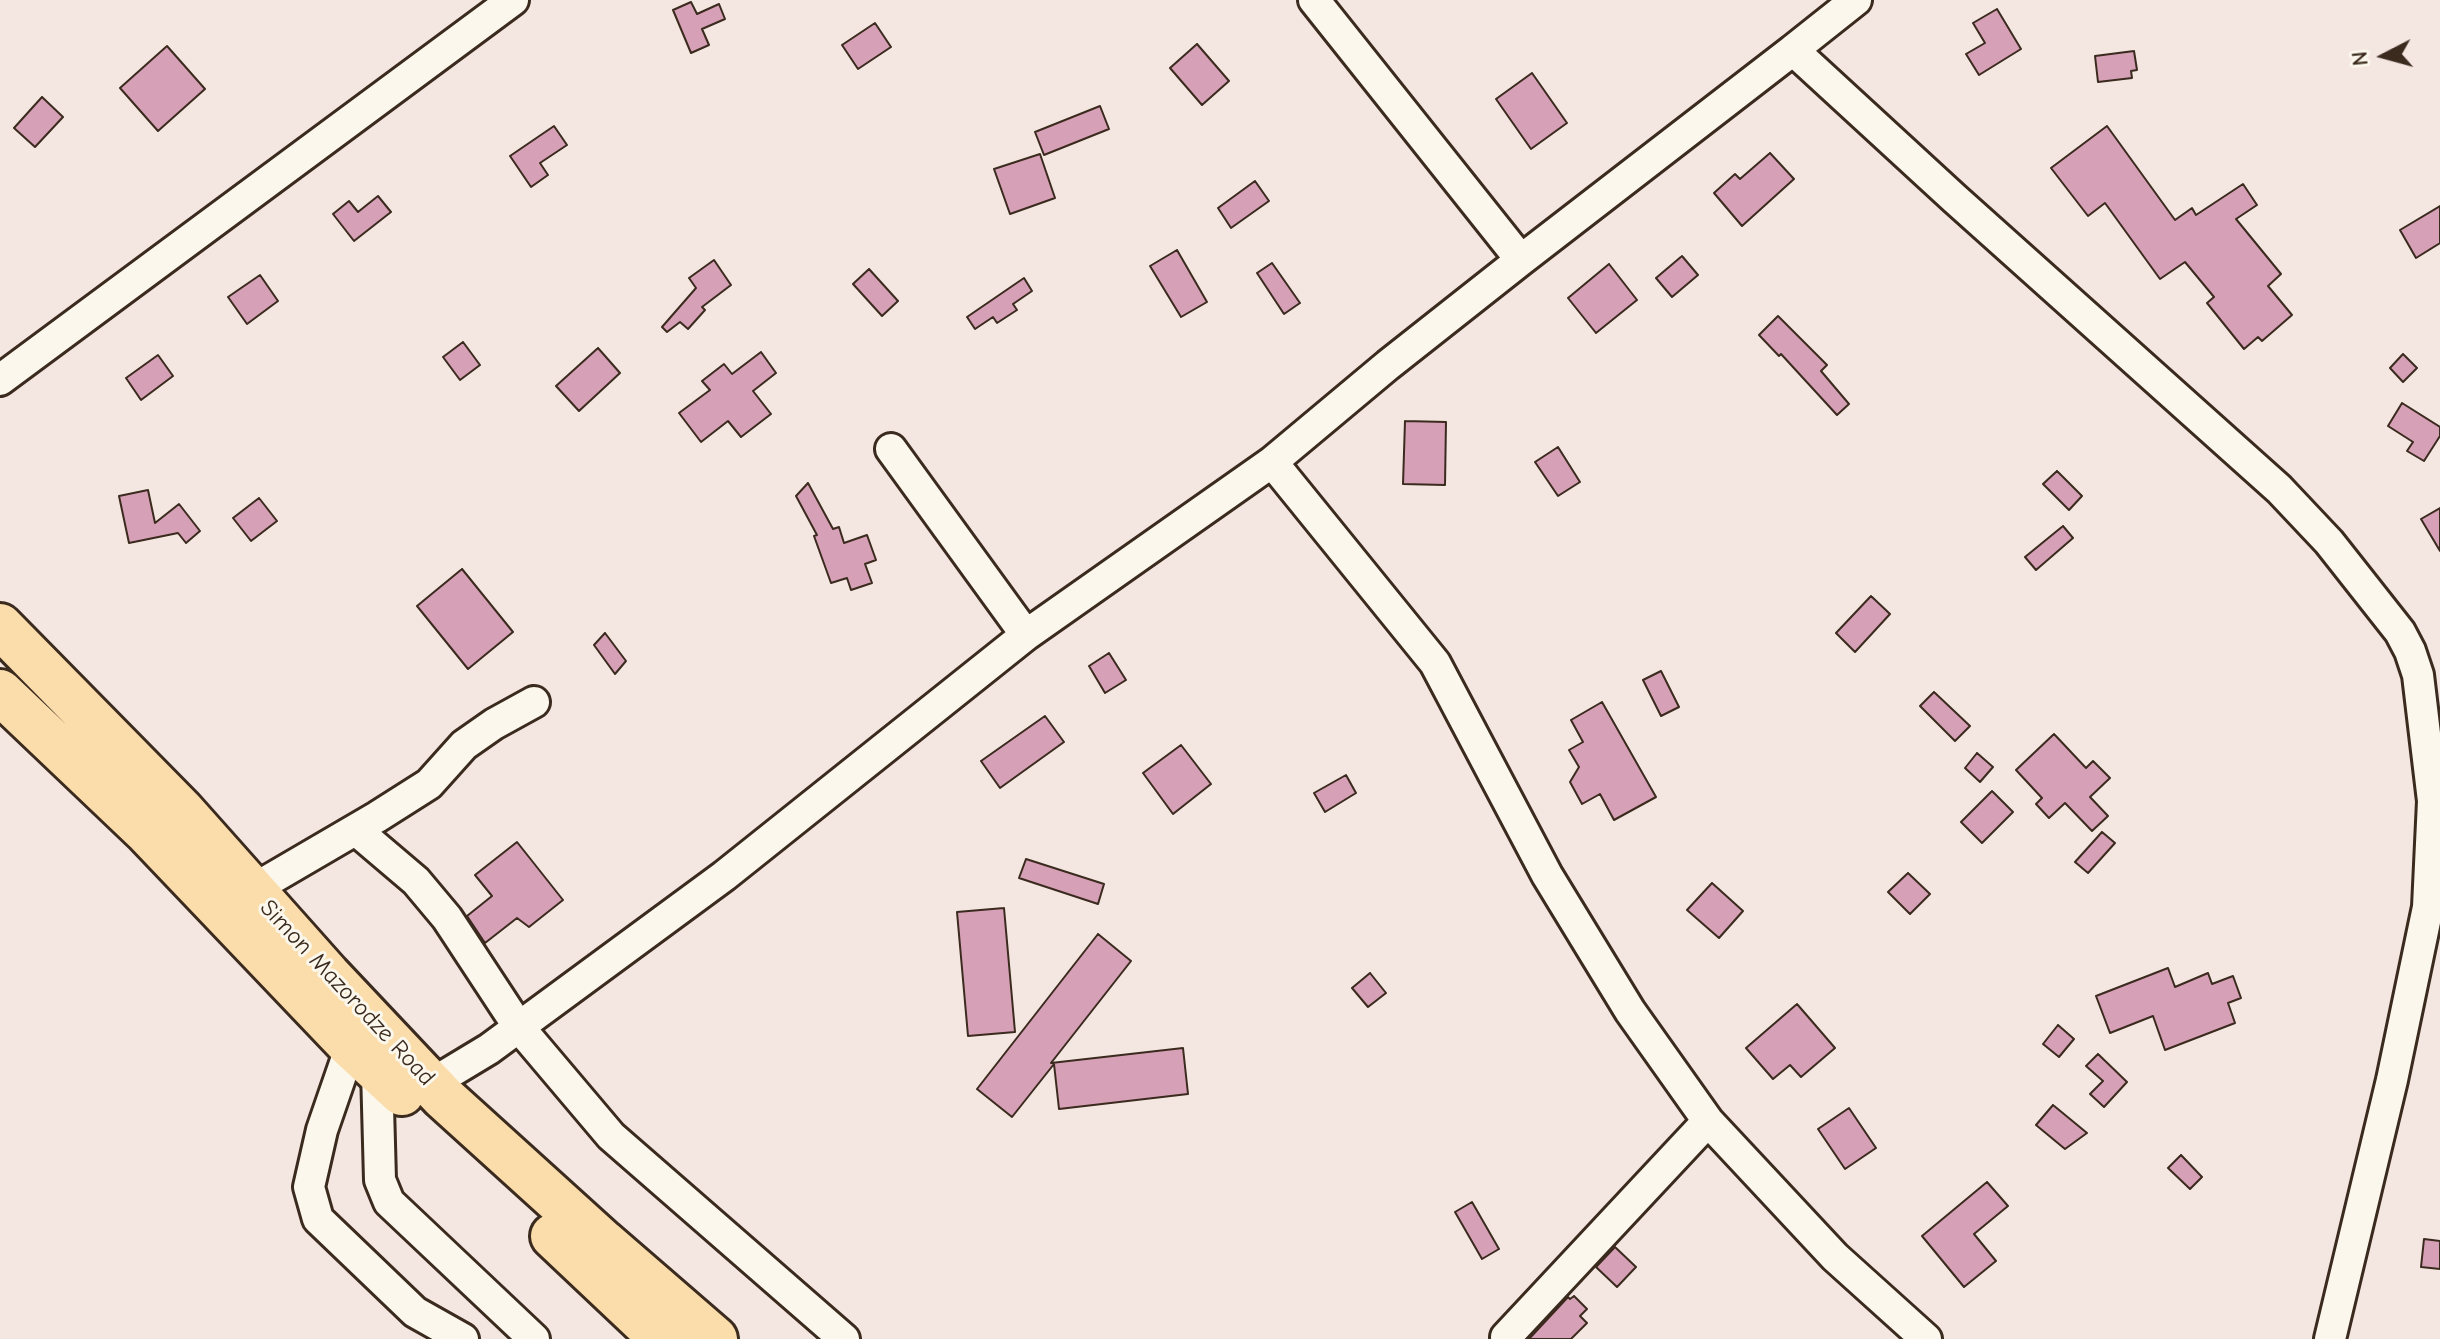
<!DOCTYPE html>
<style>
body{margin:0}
#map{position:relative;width:2440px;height:1339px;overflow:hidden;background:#f4e6e1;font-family:"Comic Neue",sans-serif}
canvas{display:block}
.north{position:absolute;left:2344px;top:16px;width:80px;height:80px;-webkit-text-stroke:6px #fbf7ec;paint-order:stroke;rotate:264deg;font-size:22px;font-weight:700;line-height:32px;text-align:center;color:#3b2a1e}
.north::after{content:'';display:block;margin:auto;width:28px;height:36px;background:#3b2a1e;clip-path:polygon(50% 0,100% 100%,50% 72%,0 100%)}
</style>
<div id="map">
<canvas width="2440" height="1339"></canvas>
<div class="north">N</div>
</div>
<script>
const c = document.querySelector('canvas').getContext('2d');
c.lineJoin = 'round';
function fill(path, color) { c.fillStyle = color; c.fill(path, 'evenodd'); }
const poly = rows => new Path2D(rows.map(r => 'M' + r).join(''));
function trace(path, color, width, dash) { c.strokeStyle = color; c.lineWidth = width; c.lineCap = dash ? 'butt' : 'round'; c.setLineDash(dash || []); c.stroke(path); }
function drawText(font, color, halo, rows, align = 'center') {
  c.font = font + ' "Comic Neue",sans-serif'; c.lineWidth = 6; c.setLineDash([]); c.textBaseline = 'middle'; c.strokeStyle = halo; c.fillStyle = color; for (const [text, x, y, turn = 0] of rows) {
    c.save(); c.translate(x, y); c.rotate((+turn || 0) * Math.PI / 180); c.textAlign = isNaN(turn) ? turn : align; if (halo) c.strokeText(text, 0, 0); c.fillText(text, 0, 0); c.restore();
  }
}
const building = poly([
 [691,2,697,14,719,4,725,19,702,29,709,45,691,53,673,10,691,2],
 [1997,9,2021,49,1979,75,1966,54,1985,43,1973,23,1997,9],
 [875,23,891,47,858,69,842,45,875,23],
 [1197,44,1229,81,1202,105,1170,68,1197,44],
 [167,46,205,89,158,131,120,88,167,46],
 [2134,51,2137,70,2131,71,2132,78,2098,82,2095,56,2134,51],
 [1532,73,1567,123,1531,149,1496,99,1532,73],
 [42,97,63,117,35,147,14,128,42,97],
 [1100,106,1109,129,1044,155,1035,132,1100,106],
 [554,126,567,145,540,163,548,175,531,187,510,156,554,126],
 [2107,126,2175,220,2192,208,2196,215,2243,184,2257,205,2236,219,2281,274,2268,286,2292,315,2262,341,2258,337,2244,349,2207,303,2214,297,2185,262,2160,279,2105,203,2088,216,2051,168,2107,126],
 [1770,153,1794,179,1742,226,1714,193,1735,174,1740,179,1770,153],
 [1040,154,1055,198,1010,214,994,169,1040,154],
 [1255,181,1269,201,1231,228,1218,208,1255,181],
 [378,196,391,212,354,241,333,214,349,201,358,212,378,196],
 [2440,206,2440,243,2416,258,2400,230,2440,206],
 [1177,250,1207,302,1181,317,1150,266,1177,250],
 [1682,256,1698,275,1672,297,1656,278,1682,256],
 [714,260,731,285,702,307,705,310,688,329,680,322,667,332,662,327,696,288,689,278,714,260],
 [1272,263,1300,303,1284,314,1257,273,1272,263],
 [1609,264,1637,300,1596,333,1568,298,1609,264],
 [869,269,898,301,882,316,853,284,869,269],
 [260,275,278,301,247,324,228,297,260,275],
 [1024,278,1032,291,1013,304,1017,310,997,323,993,317,975,329,967,317,1024,278],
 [1778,316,1827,365,1821,371,1849,404,1837,415,1781,354,1779,356,1759,335,1778,316],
 [463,342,480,365,460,380,443,357,463,342],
 [598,348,620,373,579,411,556,386,598,348],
 [761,352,776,373,753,391,771,414,741,437,728,421,701,442,679,413,710,390,702,381,724,364,732,374,761,352],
 [2403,354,2417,368,2403,382,2390,368,2403,354],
 [158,355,173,376,141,400,126,378,158,355],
 [2402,403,2440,427,2440,436,2424,461,2407,451,2413,442,2388,426,2402,403],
 [1405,421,1446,422,1445,485,1403,484,1405,421],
 [1558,447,1580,482,1558,496,1535,462,1558,447],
 [2057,471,2082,496,2069,510,2043,484,2057,471],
 [808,483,833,529,839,527,844,543,867,535,876,560,865,564,872,583,851,590,847,578,831,583,814,536,817,535,796,496,808,483],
 [148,490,155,523,179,504,200,531,186,543,178,533,129,543,119,496,148,490],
 [259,498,277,521,251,541,233,518,259,498],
 [2440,508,2440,551,2421,519,2440,508],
 [2063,526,2073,538,2036,570,2025,557,2063,526],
 [462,569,513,632,468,669,417,606,462,569],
 [1871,596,1890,614,1855,652,1836,633,1871,596],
 [605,633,626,661,615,674,594,645,605,633],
 [1109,653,1126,680,1105,693,1089,666,1109,653],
 [1661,671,1679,707,1661,716,1643,680,1661,671],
 [1934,692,1970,726,1955,741,1920,706,1934,692],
 [1602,702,1656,797,1614,820,1600,794,1582,804,1570,782,1579,767,1569,750,1583,742,1571,720,1602,702],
 [1045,716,1064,742,1000,788,981,761,1045,716],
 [2054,734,2086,768,2093,761,2110,778,2090,797,2108,816,2092,831,2065,803,2049,818,2036,804,2042,798,2016,770,2054,734],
 [1181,745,1211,784,1173,814,1143,773,1181,745],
 [1977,753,1993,767,1980,782,1965,768,1977,753],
 [1346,775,1356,793,1325,812,1314,793,1346,775],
 [1992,791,2013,812,1982,843,1961,822,1992,791],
 [2102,832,2115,843,2088,873,2075,862,2102,832],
 [517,842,563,900,529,927,517,918,485,943,467,916,492,896,475,875,517,842],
 [1026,859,1104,884,1098,904,1019,878,1026,859],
 [1908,873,1930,894,1910,914,1888,892,1908,873],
 [1712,883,1743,911,1719,938,1687,910,1712,883],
 [1004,908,1015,1032,968,1036,957,912,1004,908],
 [1098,934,1131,961,1051,1063,1183,1048,1188,1094,1059,1109,1054,1064,1012,1117,977,1089,1098,934],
 [2168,968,2175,987,2208,973,2212,984,2233,976,2241,998,2228,1003,2235,1023,2165,1050,2153,1016,2110,1033,2096,996,2168,968],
 [1370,973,1386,993,1368,1007,1352,988,1370,973],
 [1797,1004,1835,1048,1801,1077,1790,1065,1773,1079,1746,1048,1797,1004],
 [2058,1025,2074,1039,2059,1057,2043,1044,2058,1025],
 [2098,1054,2127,1082,2104,1107,2090,1094,2103,1081,2086,1066,2098,1054],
 [2053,1105,2087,1133,2065,1149,2036,1125,2053,1105],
 [1849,1108,1876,1148,1845,1169,1818,1129,1849,1108],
 [2181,1155,2202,1177,2190,1189,2168,1168,2181,1155],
 [1987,1182,2008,1206,1974,1234,1996,1261,1964,1287,1922,1236,1987,1182],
 [1472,1202,1499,1249,1482,1259,1455,1212,1472,1202],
 [2424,1239,2440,1241,2440,1269,2421,1267,2424,1239],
 [1615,1247,1636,1267,1617,1287,1596,1267,1615,1247],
 [1574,1296,1587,1309,1580,1316,1587,1323,1571,1339,1529,1339,1568,1297,1570,1299,1574,1296]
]);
const minor = poly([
 [1314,0,1521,260],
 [1793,50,1856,0],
 [0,380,513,0],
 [891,449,1026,635],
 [1272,462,1435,663,1547,875,1630,1011,1708,1121,1835,1257,1926,1339],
 [356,830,416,881,447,918,518,1026,611,1136,844,1339],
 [252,890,377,817,429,784,464,745,494,724,534,702],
 [351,1046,322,1130,309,1187,318,1219,415,1312,463,1339],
 [377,1070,380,1180,389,1202,534,1339],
 [431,1084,489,1049,724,876,1026,635,1272,462,1388,365,1521,260,1793,50,1954,198,2279,489,2329,542,2400,632,2410,651,2418,675,2433,801,2428,907,2392,1080,2330,1339],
 [1506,1337,1708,1121]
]);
const highway = poly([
 [0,626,182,811,328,975,443,1097,603,1242,715,1339],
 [0,692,147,832,351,1046,402,1093],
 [553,1236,662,1339]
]);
const streetNames = [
 ["Simon Mazorodze Road",347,993,47]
];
fill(building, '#d6a0b6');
trace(building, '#3b2a1e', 2);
trace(minor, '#3b2a1e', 36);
trace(highway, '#3b2a1e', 50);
trace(minor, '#fbf7ec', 30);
trace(highway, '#fbddab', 44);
drawText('24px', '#3b2a1e', '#fbf7ec', streetNames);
</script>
